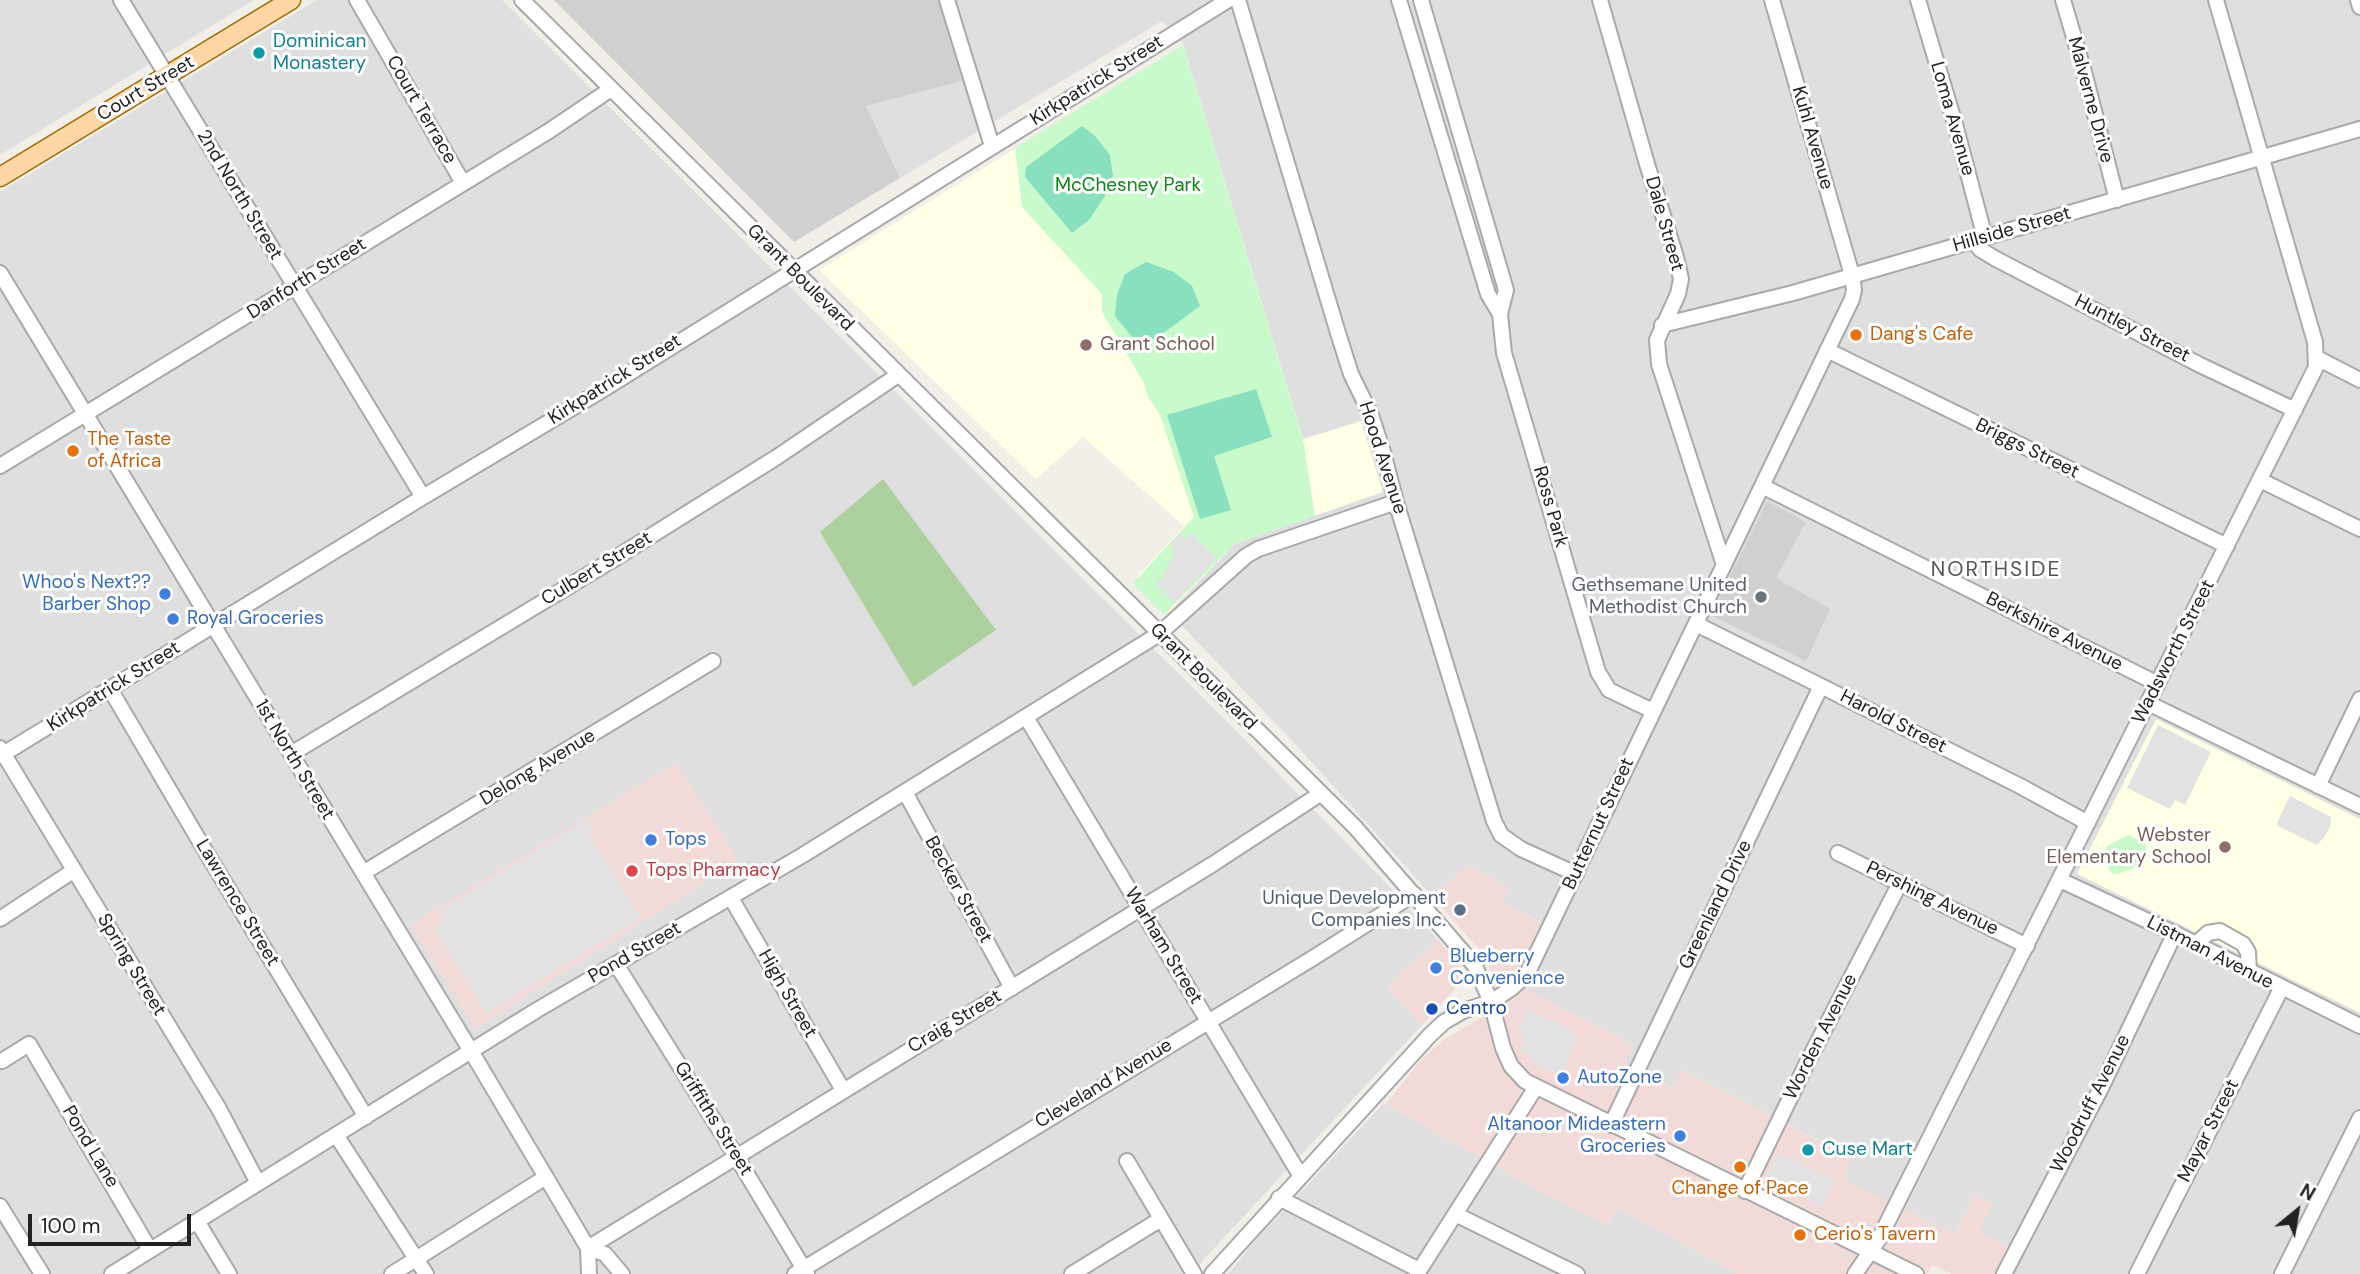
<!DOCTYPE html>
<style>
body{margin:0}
#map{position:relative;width:2360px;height:1274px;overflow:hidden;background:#f2efe9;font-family:"DM Sans",sans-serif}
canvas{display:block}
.north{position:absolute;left:2262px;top:1176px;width:70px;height:70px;-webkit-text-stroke:5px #fff;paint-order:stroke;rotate:30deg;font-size:19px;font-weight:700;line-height:28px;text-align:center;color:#222}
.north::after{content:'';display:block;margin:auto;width:24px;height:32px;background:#222;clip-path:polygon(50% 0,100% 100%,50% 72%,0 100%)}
.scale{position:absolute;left:28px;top:1214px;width:163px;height:32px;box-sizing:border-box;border:4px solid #222;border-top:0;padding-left:9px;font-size:21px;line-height:24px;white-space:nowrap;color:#222;-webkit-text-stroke:5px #fff;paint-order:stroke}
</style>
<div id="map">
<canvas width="2360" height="1274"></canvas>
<div class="north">N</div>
<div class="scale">100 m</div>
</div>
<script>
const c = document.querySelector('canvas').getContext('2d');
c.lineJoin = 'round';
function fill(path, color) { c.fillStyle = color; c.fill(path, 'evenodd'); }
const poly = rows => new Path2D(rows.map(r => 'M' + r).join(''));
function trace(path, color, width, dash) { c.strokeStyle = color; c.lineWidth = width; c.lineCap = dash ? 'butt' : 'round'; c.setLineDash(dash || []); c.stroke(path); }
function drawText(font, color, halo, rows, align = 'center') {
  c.font = font + ' "DM Sans",sans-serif'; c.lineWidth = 6; c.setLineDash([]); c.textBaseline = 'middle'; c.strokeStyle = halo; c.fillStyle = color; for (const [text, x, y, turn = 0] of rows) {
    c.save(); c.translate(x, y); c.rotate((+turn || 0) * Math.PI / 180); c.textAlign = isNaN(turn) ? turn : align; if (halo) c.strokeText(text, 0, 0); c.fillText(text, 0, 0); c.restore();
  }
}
const residential = poly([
 [0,0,254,0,0,155],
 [317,0,502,0,1237,732,1389,886,1438,940,1387,987,1423,1024,1203,1260,1194,1274,0,1274,0,192],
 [938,0,2360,0,2360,1274,2012,1274,2021,1253,1978,1232,1991,1204,1975,1196,1955,1235,1842,1179,1852,1157,1682,1070,1673,1088,1624,1065,1633,1045,1526,990,1556,930,1502,902,1468,866,1432,896,1298,747,1169,612,1236,543,1382,492,1303,440,1183,44,1162,21,900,178,866,106,961,81],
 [1384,1103,1554,1199,1607,1225,1617,1208,1739,1274,1228,1274,1255,1241]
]);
const commercial = poly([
 [676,763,738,861,475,1029,410,925],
 [1468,866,1509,887,1502,902,1556,931,1526,990,1634,1045,1624,1065,1672,1088,1682,1070,1852,1158,1842,1179,1955,1235,1975,1196,1992,1204,1979,1232,2021,1254,2012,1274,1952,1274,1932,1265,1927,1274,1739,1274,1617,1208,1607,1225,1554,1199,1386,1104,1420,1061,1442,1041,1501,1006,1486,957,1432,896],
 [1438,940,1460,963,1462,981,1423,1024,1387,987]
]);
const education = poly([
 [1183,45,1303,439,1361,421,1383,492,1236,543,1169,612,1137,577,1184,526,1083,437,1036,479,819,270],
 [2156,719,2360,819,2360,1013,2077,874]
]);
const religious = poly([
 [554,0,938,0,962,81,866,106,900,178,794,242],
 [1767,501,1806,522,1776,578,1830,609,1806,661,1711,615]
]);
const forest = poly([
 [883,479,996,630,913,687,820,532]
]);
const park = poly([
 [1183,45,1303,440,1315,516,1236,543,1164,615,1133,583,1194,517,1160,415,1148,397,1144,383,1102,312,1102,294,1022,207,1015,148],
 [2129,835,2145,843,2148,855,2142,865,2118,874,2111,873,2103,853,2107,846]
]);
const pitch = poly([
 [1082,126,1095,136,1110,155,1113,176,1105,196,1089,220,1072,233,1025,177,1026,167],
 [1146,262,1174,272,1192,286,1200,306,1146,346,1139,345,1115,316,1117,295,1125,274],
 [1256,389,1272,437,1214,456,1231,510,1200,519,1167,415]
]);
const parking = poly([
 [1191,533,1217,558,1174,603,1156,583,1165,573,1172,557,1173,550,1170,544,1180,534,1186,539],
 [2158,725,2211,752,2185,805,2175,800,2170,809,2127,788],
 [2290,796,2331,817,2330,827,2325,836,2317,845,2276,825],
 [586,820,593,830,588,833,641,918,486,1013,433,927,443,921,438,912],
 [1528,1009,1573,1031,1572,1035,1578,1038,1559,1076,1530,1062,1532,1057,1522,1052,1521,1046,1526,1036,1518,1032],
 [1778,1153,1835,1180,1823,1206,1765,1179]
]);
const minor = poly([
 [121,0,423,497],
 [357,0,463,183],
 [522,0,1355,827,1475,966,1491,1002,1503,1048,1511,1066,1525,1081,1916,1274],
 [947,0,992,146],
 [1238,0,1338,333,1351,374,1371,415,1383,452,1396,502,1494,821,1501,835,1521,849,1576,874],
 [1399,0,1488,294,1500,314],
 [1421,0,1506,290,1500,314,1504,353,1598,672,1609,690,1653,711],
 [1600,0,1647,164,1676,257,1681,279,1678,294,1657,340,1659,364,1724,565],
 [1918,0,1955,124,1985,238],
 [2063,0,2083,68,2117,200],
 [2358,0,2360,7],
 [1973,241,1981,250,1996,259,2200,365,2295,410],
 [0,273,471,1051,588,1248,589,1274],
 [1662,325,1793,293,2360,129],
 [1827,350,2227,546],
 [2317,358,2360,380],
 [0,466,549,131,611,89],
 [2260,480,2360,529],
 [1762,486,2158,684],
 [1696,624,1821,686,2020,786,2088,823],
 [110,689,203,847,366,1117],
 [2148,703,2360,806],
 [1026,717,1300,1175],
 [0,748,219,1109,258,1183],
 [291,754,614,559,777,457,898,375],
 [0,756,423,497,604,389,1228,0],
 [2318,786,2360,699],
 [905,792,1012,988],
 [1838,853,2027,946],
 [363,873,713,661],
 [2060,880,2180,936,2360,1026],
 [731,898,843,1090],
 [0,919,73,871],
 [2196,944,2208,933,2220,931,2243,944,2248,952,2249,972],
 [616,964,736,1156,807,1274],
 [2,1061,29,1044,150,1250],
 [1611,1125,1821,686],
 [336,1135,426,1274],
 [1127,1161,1194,1274],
 [1745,1191,1808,1061,1900,883],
 [1279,1198,1419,1270],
 [0,1206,42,1274],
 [1455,1214,1577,1274],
 [197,1221,229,1274],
 [588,1248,1213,864,1320,794],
 [588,1248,605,1254,622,1274],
 [112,1274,537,1010,803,855,1159,634,1246,556,1258,549,1396,502],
 [392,1274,546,1177],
 [795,1274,1313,958,1414,894],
 [1072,1274,1161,1219],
 [1212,1274,1430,1035,1444,1022,1463,1011,1491,1002,1512,988,1527,974,1852,299,1854,290,1852,275,1772,0],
 [1417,1274,1536,1087],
 [1855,1274,1879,1239,2316,367,2315,342,2216,0],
 [2004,1274,2101,1088,2175,933],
 [2137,1274,2281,989],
 [2282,1274,2360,1118]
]);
const major = poly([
 [0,177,291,0]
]);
const markers = [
 [259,53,7,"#0f9aa8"],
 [1856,335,7,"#e8710a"],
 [1086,345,7,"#8d6e63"],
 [73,451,7,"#e8710a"],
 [165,594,7,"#3f7fe0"],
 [1761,597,7,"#6b7280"],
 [173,619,7,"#3f7fe0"],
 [651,840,7,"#3f7fe0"],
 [2225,847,7,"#8d6e63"],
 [632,871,7,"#e0444e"],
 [1460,910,7,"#5c6f8a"],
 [1436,968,7,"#3f7fe0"],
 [1432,1009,7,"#1a4fb4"],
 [1563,1078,7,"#3f7fe0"],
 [1680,1136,7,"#3f7fe0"],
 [1808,1150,7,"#0f9aa8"],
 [1740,1167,7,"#e8710a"],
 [1800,1235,7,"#e8710a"]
];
const cultureNames = [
 ["Dominican",273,42],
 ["Monastery",273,64],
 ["Cuse Mart",1822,1150]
];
const streetNames = [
 ["Kirkpatrick Street",1097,81,-32],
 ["Court Street",146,89,-31],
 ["Malverne Drive",2090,100,75],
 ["Court Terrace",421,110,60],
 ["Loma Avenue",1952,119,74],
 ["Kuhl Avenue",1812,138,74],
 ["2nd North Street",239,195,59],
 ["Dale Street",1664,224,74],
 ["Hillside Street",2012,230,-16],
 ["Grant Boulevard",800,278,45],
 ["Danforth Street",307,279,-32],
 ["Huntley Street",2132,329,27],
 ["Kirkpatrick Street",615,380,-32],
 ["Briggs Street",2027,449,26],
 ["Hood Avenue",1382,458,72],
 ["Ross Park",1550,507,74],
 ["Culbert Street",597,569,-31],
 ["Berkshire Avenue",2054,632,27],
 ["Wadsworth Street",2174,652,-63],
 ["Grant Boulevard",1203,677,45],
 ["Kirkpatrick Street",114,687,-32],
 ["Harold Street",1893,722,27],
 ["1st North Street",294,760,59],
 ["Delong Avenue",538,768,-31],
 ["Butternut Street",1599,824,-65],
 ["Becker Street",958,890,61],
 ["Pershing Avenue",1932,899,26],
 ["Lawrence Street",237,903,59],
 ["Greenland Drive",1716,905,-64],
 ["Warham Street",1163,946,59],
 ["Pond Street",635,953,-30],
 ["Listman Avenue",2210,953,27],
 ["Spring Street",131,965,59],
 ["High Street",787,994,60],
 ["Craig Street",955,1022,-31],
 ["Worden Avenue",1821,1037,-63],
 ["Cleveland Avenue",1104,1084,-31],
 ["Woodruff Avenue",2091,1104,-63],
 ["Griffiths Street",713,1119,58],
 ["Mayar Street",2209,1131,-63],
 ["Pond Lane",90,1147,59]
];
const parkNames = [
 ["McChesney Park",1128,186]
];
const foodNames = [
 ["Dang's Cafe",1870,335],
 ["The Taste",87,440],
 ["of Africa",87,462],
 ["Change of Pace",1740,1189,"center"],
 ["Cerio's Tavern",1814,1235]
];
const educationNames = [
 ["Grant School",1100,345],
 ["Webster",2211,836,"right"],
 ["Elementary School",2211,858,"right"]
];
const shopNames = [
 ["Whoo's Next??",151,583,"right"],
 ["Barber Shop",151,605,"right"],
 ["Royal Groceries",187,619],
 ["Tops",665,840],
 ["Blueberry",1450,957],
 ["Convenience",1450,979],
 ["AutoZone",1577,1078],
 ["Altanoor Mideastern",1666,1125,"right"],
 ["Groceries",1666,1147,"right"]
];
const worshipNames = [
 ["Gethsemane United",1747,586],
 ["Methodist Church",1747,608]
];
const healthNames = [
 ["Tops Pharmacy",646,871]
];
const serviceNames = [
 ["Unique Development",1446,899],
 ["Companies Inc.",1446,921]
];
const transitNames = [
 ["Centro",1446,1009]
];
const neighbourhoodNames = [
 ["NORTHSIDE",1996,570]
];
fill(residential, '#e0dfdf');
fill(commercial, '#f2dad9');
fill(education, '#ffffe5');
fill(religious, '#d0d0d0');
fill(forest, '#add19e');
fill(park, '#c8facc');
fill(pitch, '#88e0be');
fill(parking, '#e2e2e2');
trace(minor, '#a9a9a9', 18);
trace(major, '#a06b00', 21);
trace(minor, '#fff', 14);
trace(major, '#fcd6a4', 18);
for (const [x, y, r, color] of markers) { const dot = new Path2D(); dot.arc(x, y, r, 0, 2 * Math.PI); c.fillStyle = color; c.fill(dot); trace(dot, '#fff', 2.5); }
drawText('19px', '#0d838f', '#fff', cultureNames, 'left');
drawText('19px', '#222', '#fff', streetNames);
drawText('19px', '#0c8416', '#fff', parkNames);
drawText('19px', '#c56008', '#fff', foodNames, 'left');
drawText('19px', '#785e54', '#fff', educationNames, 'left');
drawText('19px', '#366cbe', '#fff', shopNames, 'left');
drawText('19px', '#5b616d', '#fff', worshipNames, 'right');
drawText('19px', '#be3a42', '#fff', healthNames, 'left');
drawText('19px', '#4e5e75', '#fff', serviceNames, 'right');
drawText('19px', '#164399', '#fff', transitNames, 'left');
c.letterSpacing = '2px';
drawText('21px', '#555', '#fff', neighbourhoodNames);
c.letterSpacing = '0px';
</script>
